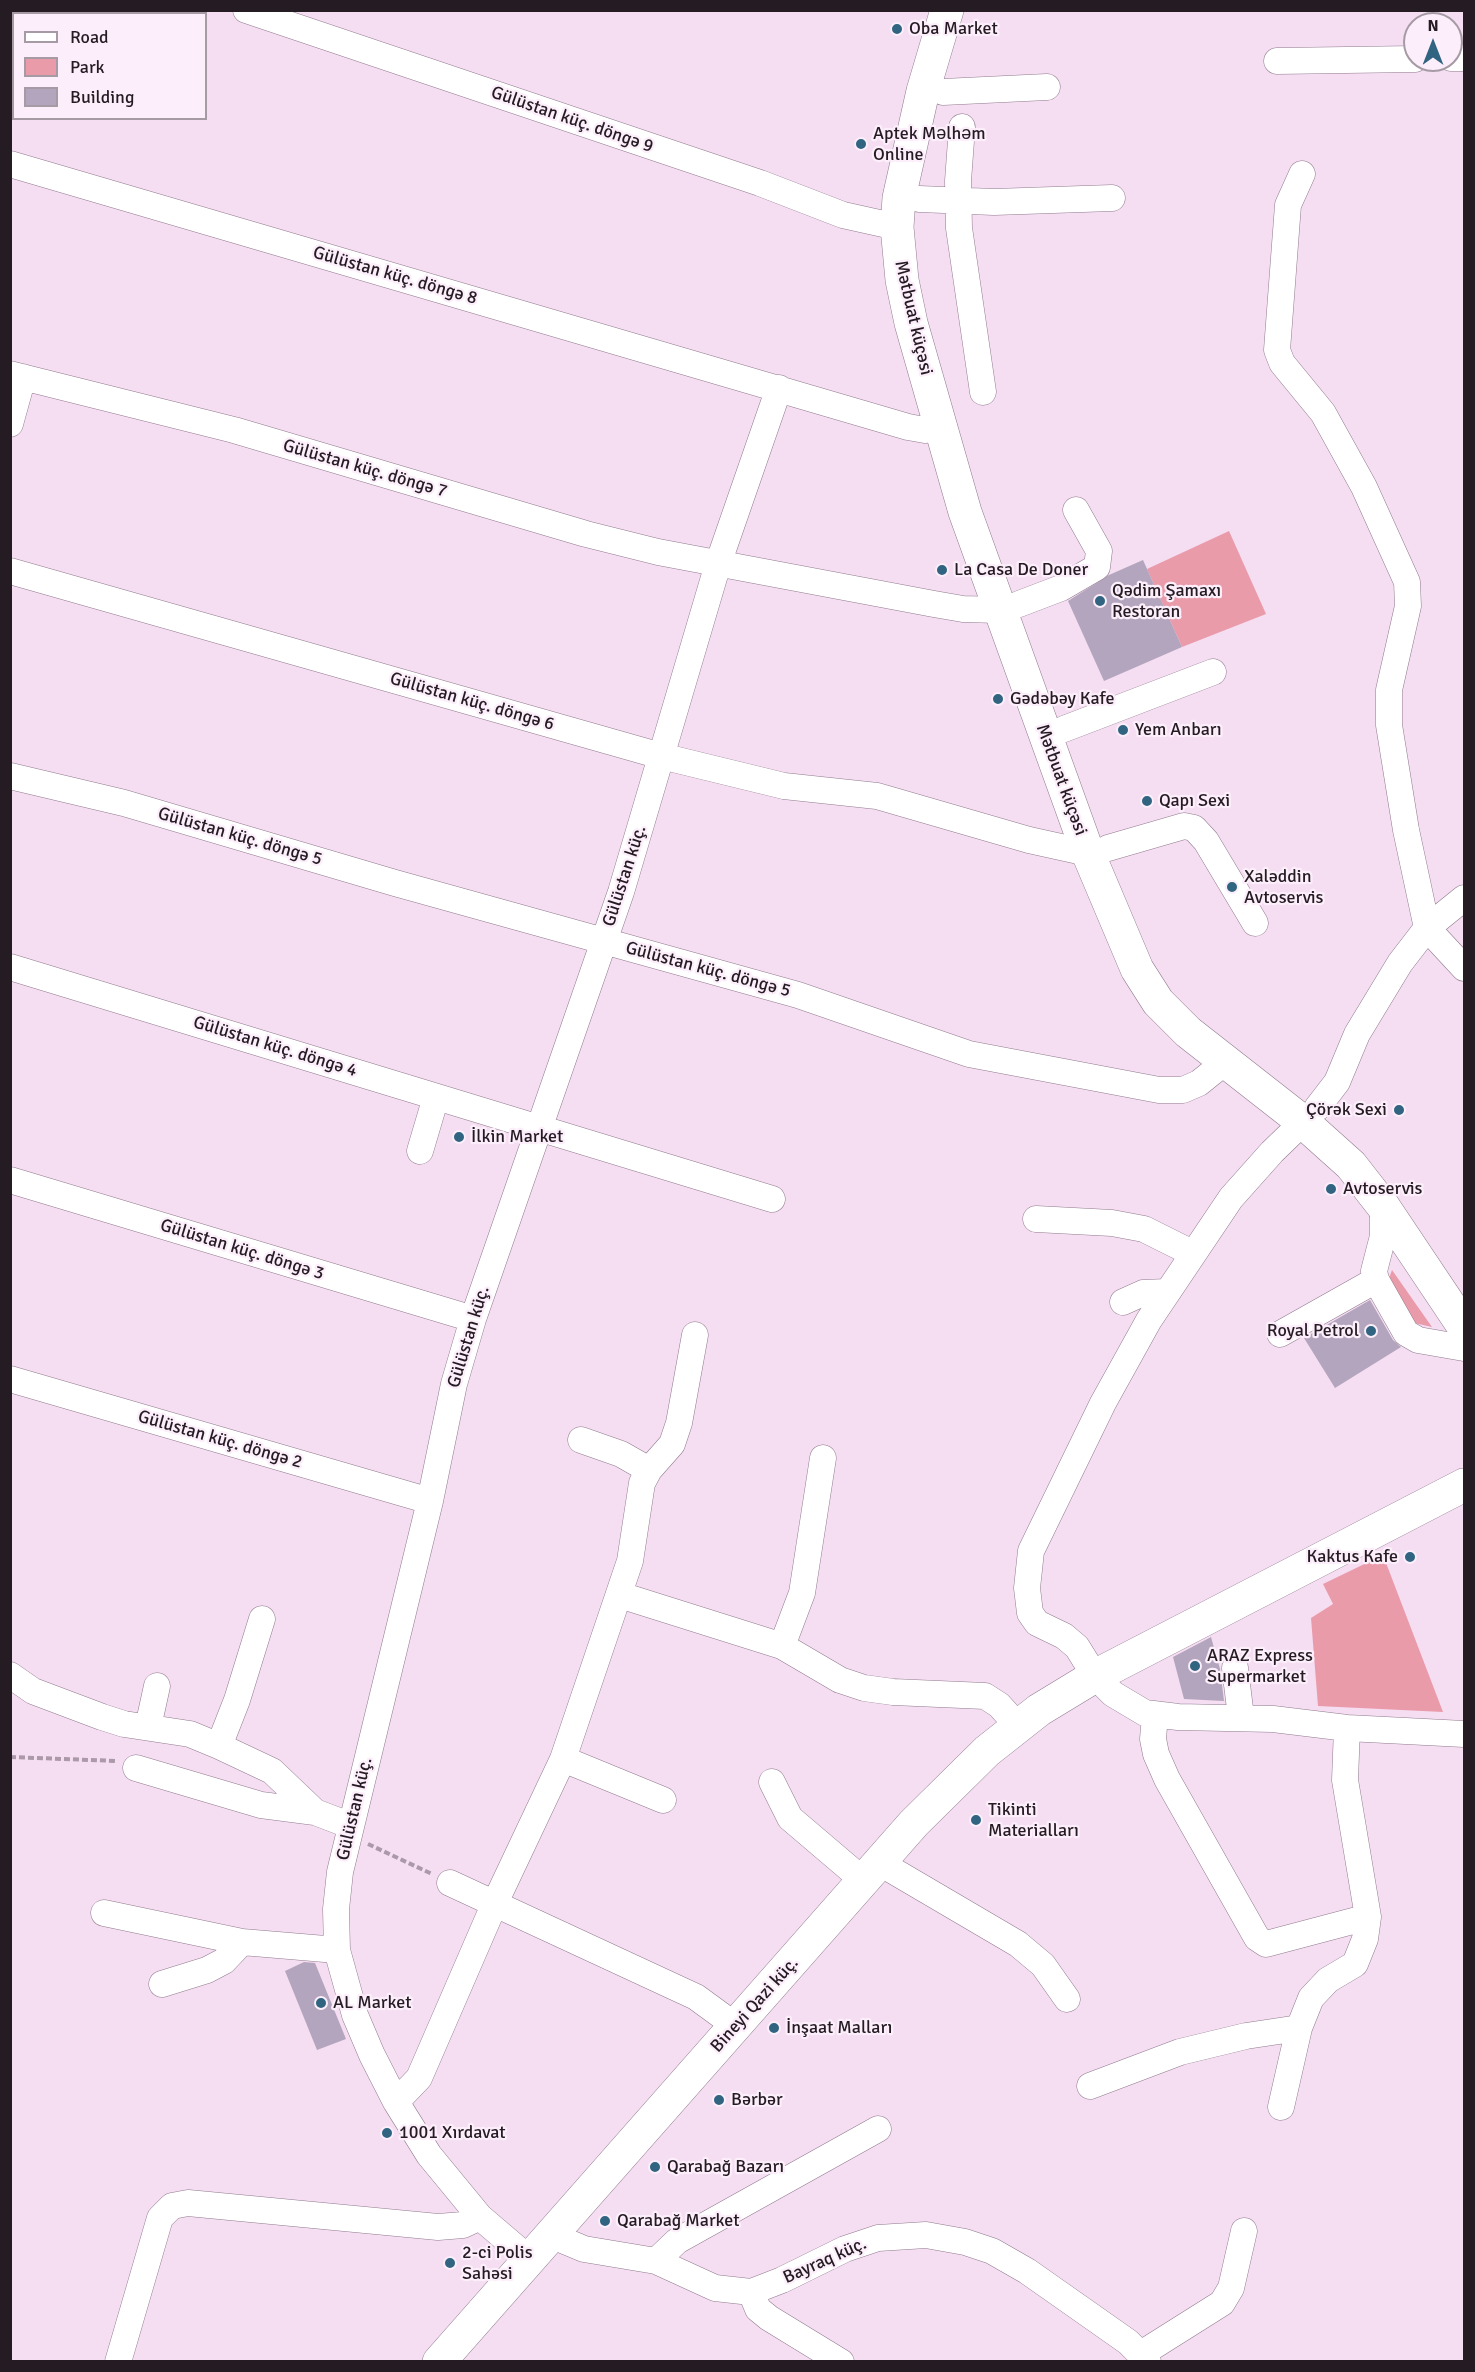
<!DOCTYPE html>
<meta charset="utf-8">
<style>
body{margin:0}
#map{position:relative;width:1475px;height:2372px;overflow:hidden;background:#f5ddf2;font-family:Signika,sans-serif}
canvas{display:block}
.frame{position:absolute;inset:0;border:12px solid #241b23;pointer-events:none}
.legend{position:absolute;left:12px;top:12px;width:195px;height:108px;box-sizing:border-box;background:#fceefa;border:2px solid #a69aa4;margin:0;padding:8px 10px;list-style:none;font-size:18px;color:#241b23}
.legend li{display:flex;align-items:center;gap:12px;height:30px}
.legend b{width:30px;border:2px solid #a69aa4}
.north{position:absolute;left:1403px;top:12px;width:60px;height:60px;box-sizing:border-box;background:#fceefa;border:2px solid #a69aa4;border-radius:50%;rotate:0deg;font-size:16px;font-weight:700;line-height:24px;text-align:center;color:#241b23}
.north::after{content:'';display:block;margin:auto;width:21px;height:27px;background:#306481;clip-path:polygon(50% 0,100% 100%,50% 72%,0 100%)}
</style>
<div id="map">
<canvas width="1475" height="2372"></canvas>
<div class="frame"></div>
<ul class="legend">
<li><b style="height:8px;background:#fff"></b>Road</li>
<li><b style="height:16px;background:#ea9baa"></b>Park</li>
<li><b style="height:16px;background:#b3a5bd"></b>Building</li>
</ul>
<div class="north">N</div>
</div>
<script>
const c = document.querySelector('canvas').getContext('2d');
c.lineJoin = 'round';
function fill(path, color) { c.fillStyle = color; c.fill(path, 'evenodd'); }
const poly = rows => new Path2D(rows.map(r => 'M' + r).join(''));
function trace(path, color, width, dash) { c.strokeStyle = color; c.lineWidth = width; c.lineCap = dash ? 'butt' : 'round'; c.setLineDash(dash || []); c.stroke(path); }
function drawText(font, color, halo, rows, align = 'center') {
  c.font = font + ' Signika,sans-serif'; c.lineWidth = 4.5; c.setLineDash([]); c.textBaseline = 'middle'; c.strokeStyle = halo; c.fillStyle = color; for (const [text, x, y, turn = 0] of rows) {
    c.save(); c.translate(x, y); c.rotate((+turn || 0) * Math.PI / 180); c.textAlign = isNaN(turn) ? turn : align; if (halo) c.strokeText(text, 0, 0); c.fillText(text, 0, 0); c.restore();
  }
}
const green = poly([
 [1229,531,1266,614,1182,647,1147,569],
 [1392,1270,1432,1327,1414,1323,1387,1284],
 [1383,1555,1443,1712,1318,1706,1311,1618,1333,1604,1323,1584]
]);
const building = poly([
 [1143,560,1182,647,1104,681,1068,601,1109,575],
 [1370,1300,1393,1340,1401,1347,1335,1388,1304,1338],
 [1211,1637,1220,1669,1224,1701,1184,1699,1173,1657],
 [304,1962,315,1963,346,2039,317,2050,285,1971]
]);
const path = poly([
 [10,1757,117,1761],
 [368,1844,432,1874]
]);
const minor = poly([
 [246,10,760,183,843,215,897,227],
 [1451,58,1464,58],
 [1277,61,1415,59],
 [943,92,1047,87],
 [962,127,958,181,959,228,983,392],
 [10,164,908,427,925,430,940,427],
 [1302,174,1288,205,1277,350,1282,363,1323,413,1364,487,1407,582,1408,606,1389,690,1389,725,1406,830,1427,928,1464,968],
 [919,199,994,202,1112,198],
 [10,374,234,430,586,534,658,552,934,604,963,609,999,610],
 [10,424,23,377],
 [10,571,661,756,784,786,877,796,1029,840,1088,853],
 [1019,604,1061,588,1097,567,1099,551,1076,510],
 [1064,729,1213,672],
 [10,776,124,803,395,883,798,995,969,1054,1159,1090,1183,1090,1199,1083,1225,1062],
 [1108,848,1184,826,1194,828,1206,841,1255,923],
 [10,967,772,1199],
 [1317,1108,1337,1082,1357,1034,1400,963,1427,928,1464,898],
 [1303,1122,1272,1152,1231,1198,1149,1320,1103,1403,1031,1551,1027,1588,1030,1613,1037,1623,1064,1636,1077,1647,1095,1676,1113,1694,1145,1713,1178,1717,1273,1719,1347,1728,1464,1734],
 [420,1151,436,1097],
 [10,1180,473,1319],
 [1383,1206,1383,1236,1374,1271,1376,1280,1406,1333,1418,1340,1464,1348],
 [1036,1219,1112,1223,1144,1229,1192,1253],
 [1123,1302,1143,1293,1167,1292],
 [1280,1334,1376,1280],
 [10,1379,430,1501],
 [581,1440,621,1454,649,1470],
 [620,1595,782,1646,840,1680,864,1688,893,1692,985,1696,999,1705,1018,1726],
 [782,1646,802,1593,823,1458],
 [1235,1668,1241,1717],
 [10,1675,33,1691,102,1717,124,1724,190,1734,219,1746,272,1771,315,1812,349,1825],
 [1155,1715,1153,1739,1156,1754,1167,1779,1257,1938,1266,1944,1368,1917],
 [148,1727,157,1686],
 [219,1746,237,1700,262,1619],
 [563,1759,663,1800],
 [136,1768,261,1805,315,1812],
 [772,1782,790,1818,864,1881],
 [880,1863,1018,1944,1043,1965,1067,1999],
 [450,1883,696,1997,737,2027],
 [104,1913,242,1942,337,1950],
 [162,1984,207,1970,224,1961,242,1942],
 [1090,2086,1180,2052,1246,2036,1299,2028],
 [396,2102,419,2078,494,1905,563,1759,630,1561,642,1483,649,1470,672,1444,679,1423,695,1335],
 [1281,2107,1299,2028,1311,1998,1328,1980,1355,1964,1365,1939,1368,1917,1345,1780,1347,1728],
 [548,2234,584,2249,656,2261,715,2288,751,2292,782,2280,845,2249,878,2238,926,2235,965,2242,992,2251,1027,2271,1128,2342,1148,2362],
 [528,2258,480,2217,429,2155,396,2102,372,2055,355,2015,337,1950,336,1909,340,1872,430,1501,454,1384,473,1319,621,892,718,564,779,388],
 [656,2261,677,2241,878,2129],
 [751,2292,758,2309,769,2318,841,2362],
 [1141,2354,1222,2303,1231,2288,1244,2231],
 [118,2362,160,2218,172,2206,188,2203,438,2227,463,2225,480,2217]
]);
const major = poly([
 [947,10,923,91,899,198,897,227,902,280,911,323,965,512,1088,853,1137,969,1158,1002,1188,1032,1303,1122,1351,1165,1383,1206,1464,1327],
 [439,2362,914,1823,987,1751,1039,1710,1095,1676,1464,1485]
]);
const markers = [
 [897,29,6,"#306481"],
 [861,144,6,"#306481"],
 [942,570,6,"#306481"],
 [1100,601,6,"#306481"],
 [998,699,6,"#306481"],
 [1123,730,6,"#306481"],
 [1147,801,6,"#306481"],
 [1232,887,6,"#306481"],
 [1399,1110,6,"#306481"],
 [459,1137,6,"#306481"],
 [1331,1189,6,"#306481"],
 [1371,1331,6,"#306481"],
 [1410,1557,6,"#306481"],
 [1195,1666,6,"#306481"],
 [976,1820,6,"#306481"],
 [321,2003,6,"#306481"],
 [774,2028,6,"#306481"],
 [719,2100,6,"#306481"],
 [387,2133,6,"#306481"],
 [655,2167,6,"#306481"],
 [605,2221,6,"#306481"],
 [450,2263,6,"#306481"]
];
const poiNames = [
 ["Oba Market",909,29],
 ["Aptek Mәlhәm",873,134],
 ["Online",873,155],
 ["La Casa De Doner",954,570],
 ["Qədim Şamaxı",1112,591],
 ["Restoran",1112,612],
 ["Gədəbəy Kafe",1010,699],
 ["Yem Anbarı",1135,730],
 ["Qapı Sexi",1159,801],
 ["Xaləddin",1244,877],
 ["Avtoservis",1244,898],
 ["Çörək Sexi",1387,1110,"right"],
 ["İlkin Market",471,1137],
 ["Avtoservis",1343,1189],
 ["Royal Petrol",1359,1331,"right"],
 ["Kaktus Kafe",1398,1557,"right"],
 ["ARAZ Express",1207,1656],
 ["Supermarket",1207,1677],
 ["Tikinti",988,1810],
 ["Materialları",988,1831],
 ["AL Market",333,2003],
 ["İnşaat Malları",786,2028],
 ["Bərbər",731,2100],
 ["1001 Xırdavat",399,2133],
 ["Qarabağ Bazarı",667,2167],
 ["Qarabağ Market",617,2221],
 ["2-ci Polis",462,2253],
 ["Sahəsi",462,2274]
];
const streetNames = [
 ["Gülüstan küç. döngə 9",572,120,19],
 ["Gülüstan küç. döngə 8",395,276,16],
 ["Mətbuat küçəsi",913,318,77],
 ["Gülüstan küç. döngə 7",365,469,16],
 ["Gülüstan küç. döngə 6",472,702,16],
 ["Mətbuat küçəsi",1061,780,70],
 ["Gülüstan küç. döngə 5",240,837,16],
 ["Gülüstan küç.",625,876,-72],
 ["Gülüstan küç. döngə 5",708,970,15],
 ["Gülüstan küç. döngə 4",275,1047,17],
 ["Gülüstan küç. döngə 3",242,1250,17],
 ["Gülüstan küç.",469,1337,-73],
 ["Gülüstan küç. döngə 2",220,1440,16],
 ["Gülüstan küç.",355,1809,-77],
 ["Bineyi Qazi küç.",755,2005,-48],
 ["Bayraq küç.",825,2261,-24]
];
fill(green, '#ea9baa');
fill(building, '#b3a5bd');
trace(minor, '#917b8e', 27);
trace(major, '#917b8e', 34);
trace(path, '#ab98a9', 4, [6, 3]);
trace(minor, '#fff', 26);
trace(major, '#fff', 33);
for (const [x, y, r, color] of markers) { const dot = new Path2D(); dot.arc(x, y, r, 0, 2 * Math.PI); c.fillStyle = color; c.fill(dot); trace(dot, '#fceefa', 2); }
drawText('18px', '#241b23', '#fceefa', poiNames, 'left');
drawText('18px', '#241b23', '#fceefa', streetNames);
</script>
